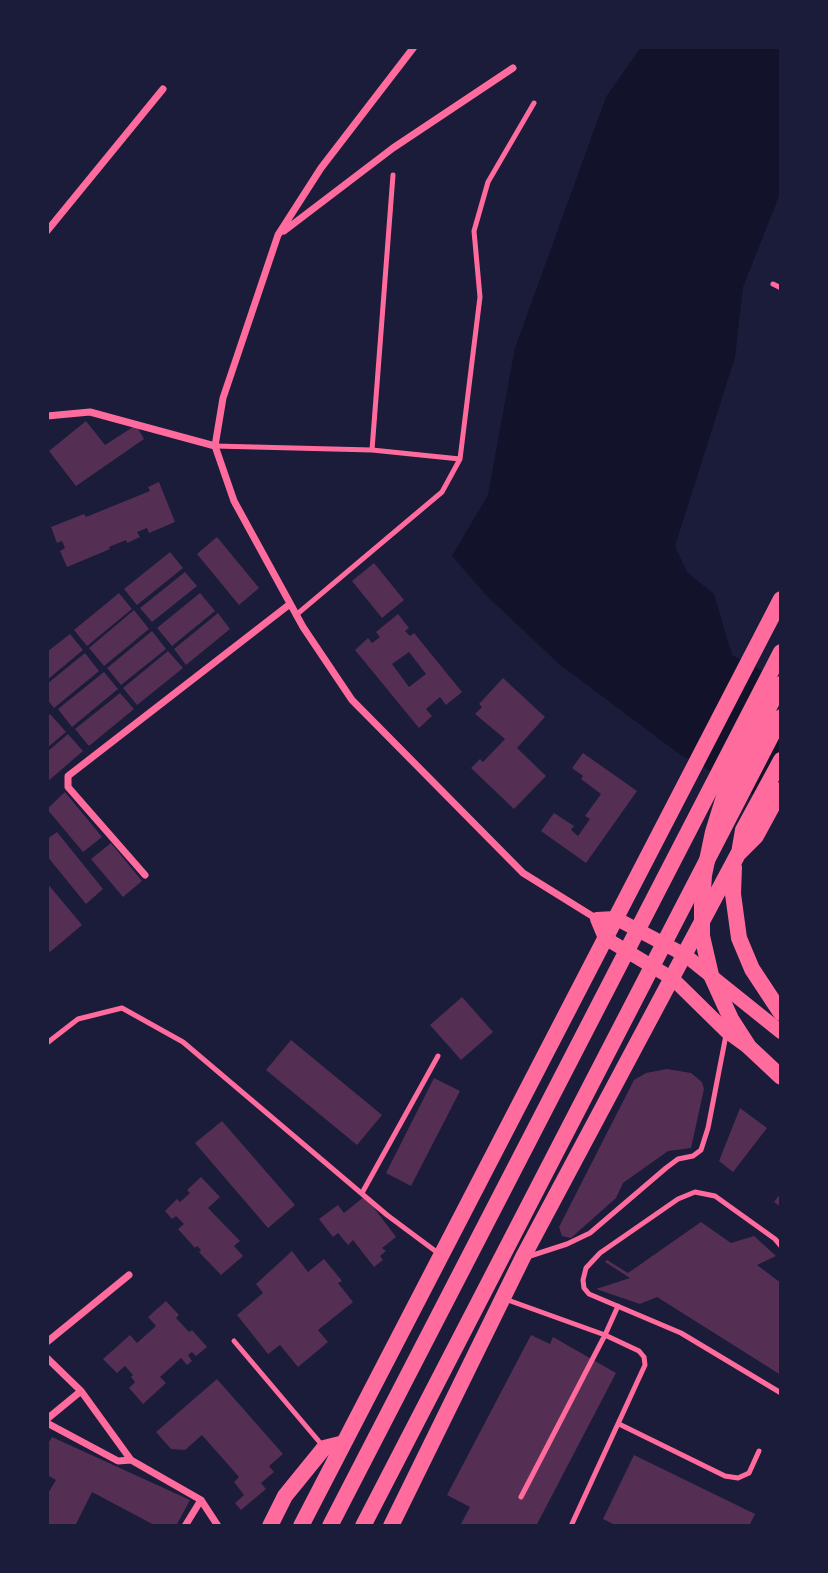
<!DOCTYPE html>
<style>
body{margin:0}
#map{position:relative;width:828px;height:1573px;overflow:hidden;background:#1b1b3a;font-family:"Sofia Sans Condensed",sans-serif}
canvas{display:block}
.frame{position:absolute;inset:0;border:49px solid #1b1b3a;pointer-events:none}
</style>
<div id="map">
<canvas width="828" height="1573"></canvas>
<div class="frame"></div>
</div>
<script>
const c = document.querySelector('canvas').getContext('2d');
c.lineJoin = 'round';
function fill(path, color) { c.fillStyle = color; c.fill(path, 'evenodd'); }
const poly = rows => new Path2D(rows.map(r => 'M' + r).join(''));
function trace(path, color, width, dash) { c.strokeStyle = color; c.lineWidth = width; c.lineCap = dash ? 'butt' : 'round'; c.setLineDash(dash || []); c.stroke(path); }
const water = poly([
 [641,47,781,47,781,191,743,287,735,357,675,546,687,572,714,594,732,655,781,681,781,810,678,753,559,664,487,596,452,556,488,495,515,348,606,97]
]);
const building = poly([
 [86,421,105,445,136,425,144,439,76,486,49,451],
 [159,482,175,522,149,533,147,528,137,532,140,537,127,543,126,540,109,547,110,549,67,567,60,551,65,548,62,541,57,543,51,527,84,514,86,517,150,491,148,487],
 [217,537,259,588,239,605,197,554],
 [170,552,183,568,137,605,124,589],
 [374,563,404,600,382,618,352,581],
 [185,572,197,586,152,622,140,608],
 [119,593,132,609,87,646,74,630],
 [200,593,215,611,172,646,157,628],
 [134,610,149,629,104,666,89,648],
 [218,613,230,629,186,665,174,649],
 [398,614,409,628,405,631,410,636,414,633,462,692,446,705,440,697,426,709,432,716,419,728,355,650,368,638,372,643,380,637,376,632],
 [409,652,426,674,409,687,392,664],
 [152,631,166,649,121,685,107,668],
 [70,634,83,650,47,680,47,652],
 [168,651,183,668,137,705,123,688],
 [85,653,99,671,54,708,47,699,47,684],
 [104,672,118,689,72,727,58,709],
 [503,678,545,717,517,748,546,776,514,809,471,768,480,759,483,762,505,739,475,714,482,707,479,704],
 [120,693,134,709,89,746,75,729],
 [50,714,66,732,47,748,47,716],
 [68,734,83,751,47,782,47,752],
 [583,753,637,791,586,863,541,831,554,813,574,826,571,830,578,836,590,819,585,816,601,794,581,779,583,776,572,768],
 [65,792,102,837,83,852,47,809],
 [57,832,103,889,86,904,47,856,47,839],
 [111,843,142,881,123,897,91,859],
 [47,883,82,925,50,952,47,948],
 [462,997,493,1032,461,1060,430,1025],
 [291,1040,382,1115,357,1145,266,1070],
 [667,1069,691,1073,702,1082,704,1089,691,1148,668,1151,623,1183,616,1198,571,1238,562,1236,559,1227,634,1080,646,1073],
 [434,1078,460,1091,411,1186,386,1173],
 [740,1108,767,1128,733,1172,719,1161],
 [222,1121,295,1205,268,1228,195,1143],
 [201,1177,220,1197,208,1208,240,1241,234,1246,243,1256,221,1275,199,1252,201,1250,197,1246,195,1248,178,1229,184,1224,176,1216,172,1219,165,1211,177,1199,180,1202,190,1193,187,1190],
 [781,1193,781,1207,774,1202],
 [365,1196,396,1237,382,1248,386,1251,380,1256,383,1260,374,1267,353,1240,348,1245,338,1233,333,1237,319,1219,338,1205,344,1213],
 [701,1222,731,1243,754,1236,776,1256,757,1265,781,1283,781,1375,657,1297,640,1304,596,1289,630,1278,605,1262,607,1260,628,1273],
 [292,1251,308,1272,324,1259,342,1281,338,1283,353,1302,318,1330,328,1342,298,1367,280,1345,268,1354,237,1315,263,1293,256,1284],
 [166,1301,179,1315,176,1318,189,1332,192,1330,207,1347,196,1356,192,1352,188,1355,192,1361,187,1365,181,1358,160,1377,166,1383,143,1404,129,1388,135,1382,131,1377,133,1375,125,1366,117,1373,103,1359,130,1335,137,1343,156,1326,148,1317],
 [531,1335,550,1344,553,1337,616,1373,536,1526,460,1526,470,1507,447,1495],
 [217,1379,283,1454,269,1466,274,1472,261,1483,266,1489,241,1510,235,1503,244,1495,234,1482,239,1477,202,1435,185,1450,171,1449,156,1432],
 [52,1437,190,1500,176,1526,156,1526,92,1492,75,1526,47,1526,47,1495,56,1480,47,1475,47,1445],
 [634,1455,755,1514,749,1526,617,1526,603,1519]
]);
const service = poly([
 [773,284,781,288],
 [215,446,372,450,460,459],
 [372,450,393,175],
 [296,615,442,492,460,459,480,297,474,231,488,182,534,103],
 [47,1043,78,1019,122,1008,183,1042,387,1215,438,1253],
 [362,1193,438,1056],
 [781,1246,775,1239,715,1196,695,1192,678,1199,600,1253,586,1268,583,1280,584,1288,589,1294,681,1333,781,1393],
 [527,1257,567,1244,590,1233,666,1168,678,1159,693,1156,701,1150,708,1128,726,1035],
 [505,1299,605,1335,521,1497],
 [234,1341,322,1445],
 [619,1424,725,1476,738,1478,749,1473,759,1451],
 [571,1526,645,1365,644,1357,639,1351,605,1335,618,1306]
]);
const minor = poly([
 [414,47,321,168,278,235,223,398,215,446,234,501,303,627,352,700,523,873,597,919],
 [47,231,163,89],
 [284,231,393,148,513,68],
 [47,416,90,412,215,446],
 [145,875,68,787,68,776,290,604],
 [47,1342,129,1275],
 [47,1358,81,1391,47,1419],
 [81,1391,131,1460,201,1500,218,1526],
 [47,1423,118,1461,131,1460],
 [185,1526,201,1500]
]);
const secondary = poly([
 [748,1047,726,1031,673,979,605,938,597,919,615,918,685,955,781,1032]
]);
const primary = poly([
 [781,684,726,790,713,832,704,875,702,905,702,936,711,975,731,1019,749,1047,781,1077]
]);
const trunk = poly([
 [739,853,743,830,781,760],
 [734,867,733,894,739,938,752,969,781,1013],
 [270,1526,285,1496,324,1448,344,1443,781,599],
 [301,1526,344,1443],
 [330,1526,781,652],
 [363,1526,781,717],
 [391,1526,523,1257,738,854,756,836,781,790]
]);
fill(water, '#12122b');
fill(building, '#542f53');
trace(service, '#ff6b9d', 5);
trace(minor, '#ff6b9d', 7);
trace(secondary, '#ff6b9d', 14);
trace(primary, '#ff6b9d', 16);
trace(trunk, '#ff6b9d', 16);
</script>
